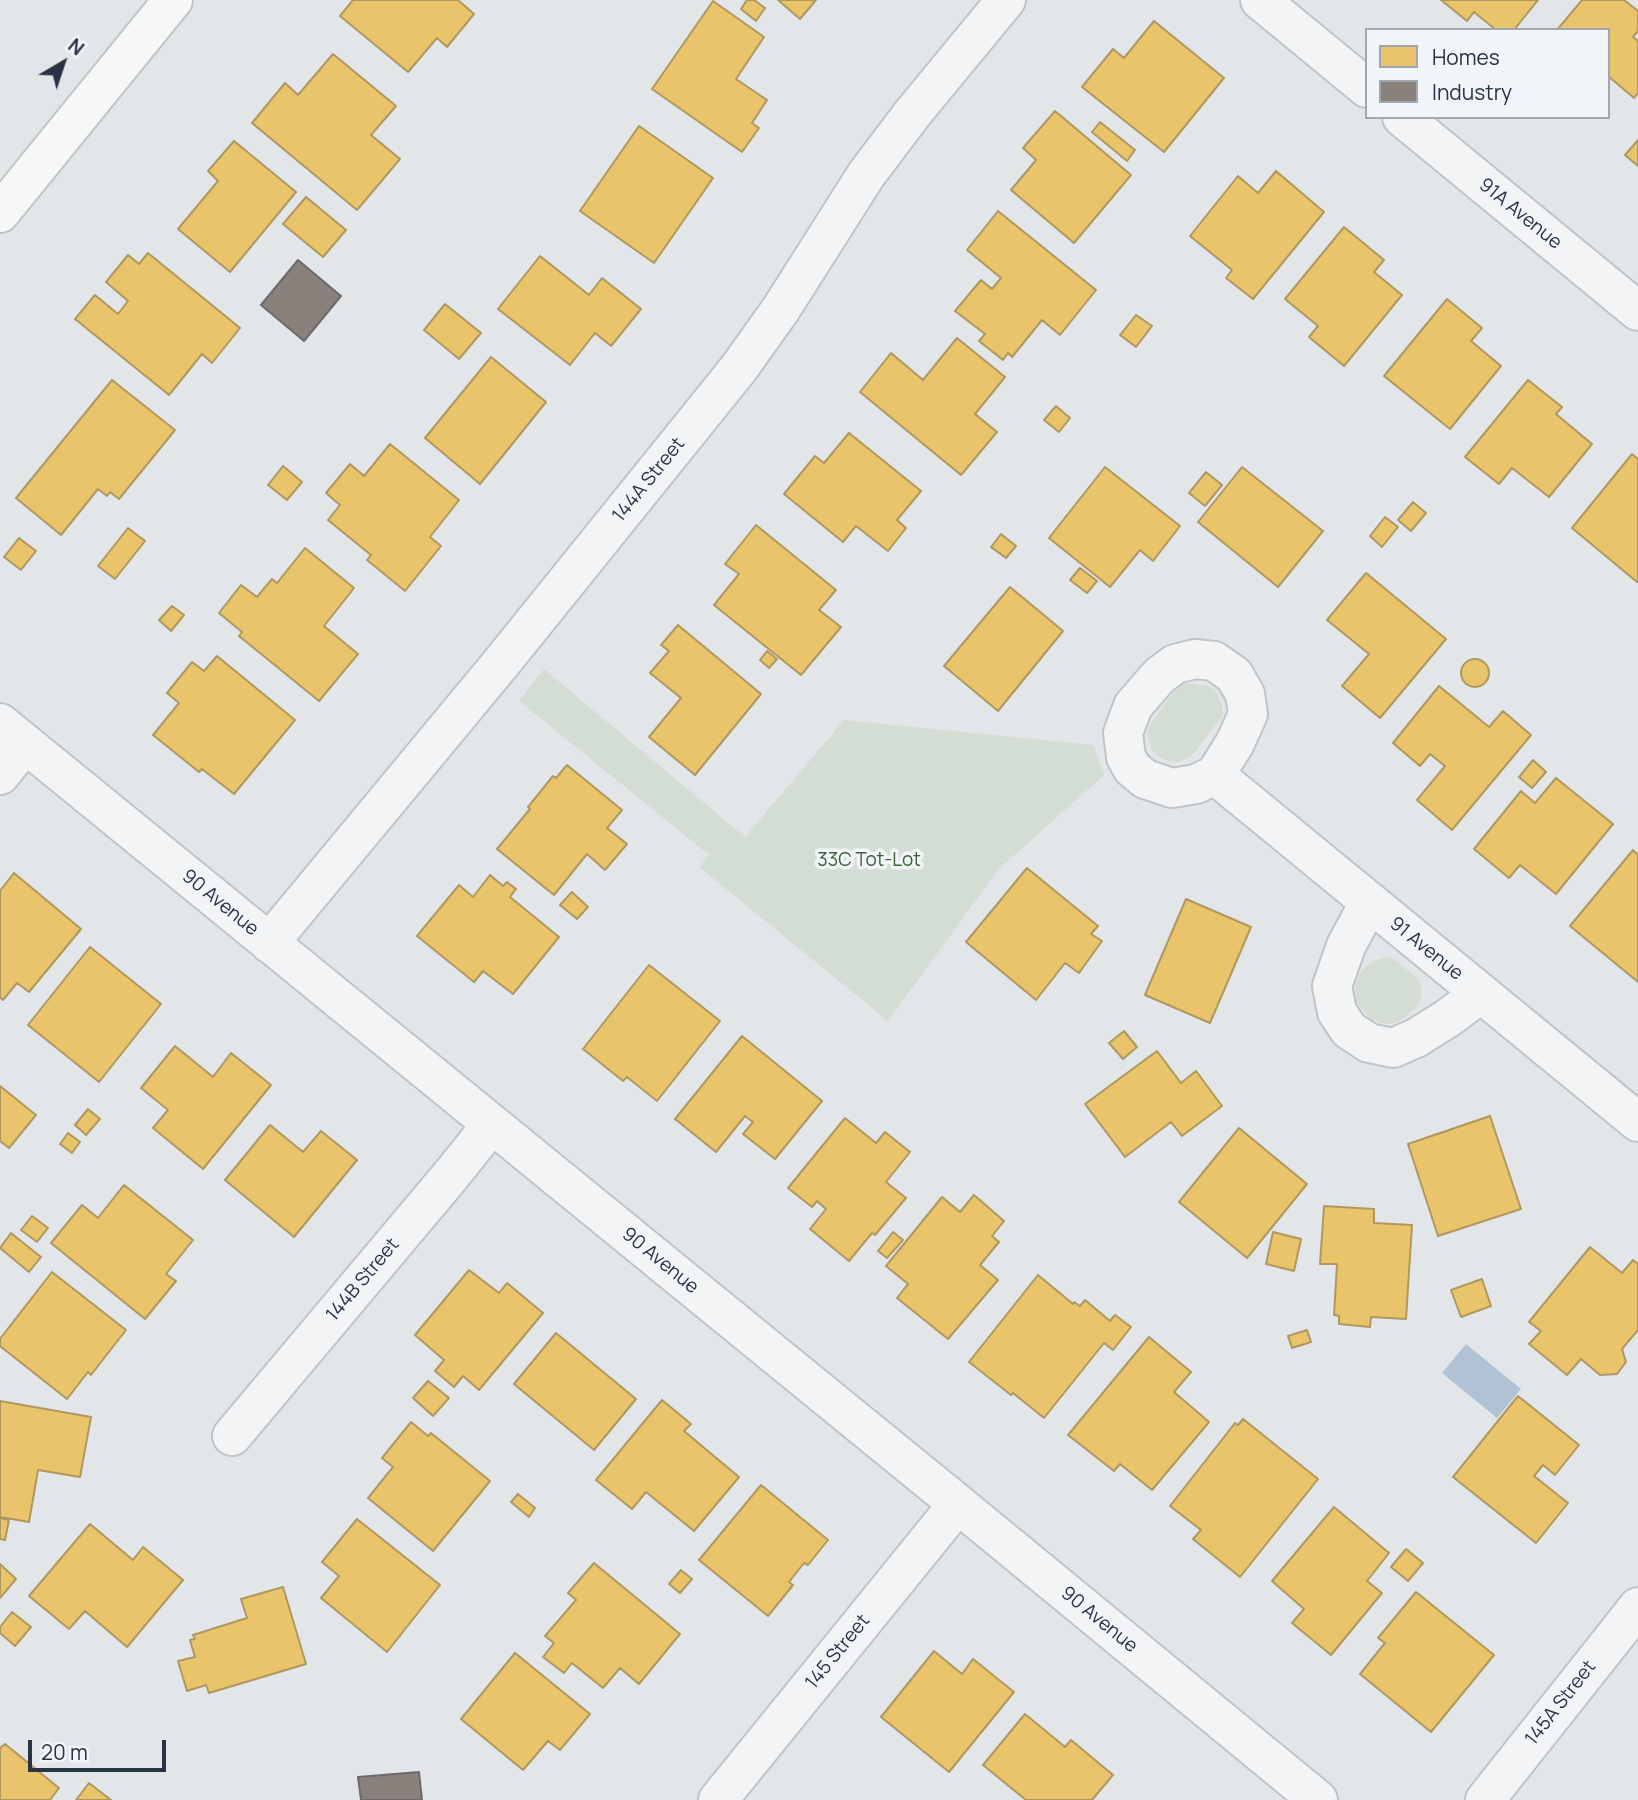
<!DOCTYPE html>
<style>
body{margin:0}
#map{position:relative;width:1638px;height:1800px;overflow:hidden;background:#e3e6e9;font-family:Manrope,sans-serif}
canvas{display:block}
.legend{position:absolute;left:1365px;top:28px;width:245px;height:91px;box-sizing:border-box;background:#f1f4f8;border:2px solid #a1a7b0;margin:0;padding:9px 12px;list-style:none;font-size:21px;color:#283344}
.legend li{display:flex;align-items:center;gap:14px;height:35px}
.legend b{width:35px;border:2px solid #a1a7b0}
.north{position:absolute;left:28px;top:28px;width:70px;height:70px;-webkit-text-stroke:5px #f1f4f8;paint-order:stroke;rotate:39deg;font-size:19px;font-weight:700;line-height:28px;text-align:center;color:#283344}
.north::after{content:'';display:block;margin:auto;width:24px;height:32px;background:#283344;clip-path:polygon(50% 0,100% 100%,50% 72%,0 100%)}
.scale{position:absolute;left:28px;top:1740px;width:138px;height:32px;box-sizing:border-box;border:4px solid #283344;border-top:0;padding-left:9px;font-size:21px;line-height:24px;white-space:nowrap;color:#283344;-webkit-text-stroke:5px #f1f4f8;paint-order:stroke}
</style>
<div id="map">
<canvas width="1638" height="1800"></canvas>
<ul class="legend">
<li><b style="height:19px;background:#e9c46a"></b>Homes</li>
<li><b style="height:19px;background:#8a817c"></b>Industry</li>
</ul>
<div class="north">N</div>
<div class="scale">20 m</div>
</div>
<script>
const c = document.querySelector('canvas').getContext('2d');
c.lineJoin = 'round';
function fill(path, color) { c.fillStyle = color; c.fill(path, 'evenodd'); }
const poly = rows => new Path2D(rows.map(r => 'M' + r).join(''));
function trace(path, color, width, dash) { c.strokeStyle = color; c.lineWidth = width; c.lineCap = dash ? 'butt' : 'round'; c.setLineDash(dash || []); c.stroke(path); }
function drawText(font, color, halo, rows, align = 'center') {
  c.font = font + ' Manrope,sans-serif'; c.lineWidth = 7; c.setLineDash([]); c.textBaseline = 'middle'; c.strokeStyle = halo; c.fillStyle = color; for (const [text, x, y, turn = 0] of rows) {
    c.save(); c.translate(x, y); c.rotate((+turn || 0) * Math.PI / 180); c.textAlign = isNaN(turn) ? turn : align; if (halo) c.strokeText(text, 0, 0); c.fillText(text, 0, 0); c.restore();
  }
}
const green = poly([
 [544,669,745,837,844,720,1094,745,1104,775,999,869,888,1021,699,867,709,855,519,701],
 [1192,683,1209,686,1217,693,1223,709,1222,717,1194,753,1187,759,1177,762,1168,761,1158,756,1151,749,1147,734,1150,725,1176,689,1183,684],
 [1386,957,1394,959,1405,968,1419,980,1421,988,1421,996,1418,1006,1403,1019,1394,1023,1384,1024,1370,1019,1356,1002,1355,987,1360,973,1372,961]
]);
const water = poly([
 [1466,1344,1521,1389,1497,1418,1442,1373]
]);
const homes = poly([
 [353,0,458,0,474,14,447,47,437,38,408,72,340,16,353,0],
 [747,0,754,0,765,8,756,21,741,9,747,0],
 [778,0,816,0,800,19,778,0],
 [1441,0,1538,0,1514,30,1496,30,1474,12,1467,21,1441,0],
 [1582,0,1624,0,1638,11,1638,31,1633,37,1638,41,1638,93,1634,98,1608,76,1608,30,1557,30,1582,0],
 [713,1,764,37,736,79,767,100,752,123,759,128,742,152,652,89,713,1],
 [1154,21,1224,78,1164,152,1082,87,1113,49,1124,58,1154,21],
 [333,54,396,106,371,135,400,159,357,210,252,123,285,83,298,95,333,54],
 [1055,111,1131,175,1074,243,1011,190,1036,160,1023,148,1055,111],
 [1100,122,1135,150,1127,161,1092,132,1100,122],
 [639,126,713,178,654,263,580,211,639,126],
 [1638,140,1638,166,1625,155,1638,140],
 [234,141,296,192,230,272,178,229,218,181,208,171,234,141],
 [1276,171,1324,212,1253,299,1226,278,1232,270,1190,236,1238,176,1258,193,1276,171],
 [306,197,346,230,323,257,283,224,306,197],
 [998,211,1096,290,1060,335,1042,320,1012,357,1008,353,1003,360,979,341,985,334,955,311,981,280,992,289,1001,278,967,250,998,211],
 [1344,227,1384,260,1374,272,1402,295,1344,366,1309,337,1318,326,1285,299,1344,227],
 [148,253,240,328,212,363,202,354,169,395,75,319,95,295,118,314,128,301,106,282,128,255,139,264,148,253],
 [540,256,589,295,602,278,641,309,611,346,595,333,570,365,498,309,540,256],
 [1447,299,1482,328,1471,341,1501,366,1450,429,1384,376,1447,299],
 [445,304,481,333,459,359,424,330,445,304],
 [1136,315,1152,326,1136,347,1120,335,1136,315],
 [957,338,1005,377,975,414,997,432,961,475,860,392,891,353,923,380,957,338],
 [491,357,546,402,480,484,425,438,491,357],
 [112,380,175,430,119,499,110,492,107,496,98,489,61,535,16,498,112,380],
 [1528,380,1562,407,1556,414,1592,444,1549,497,1512,468,1499,484,1465,457,1528,380],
 [1056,406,1070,418,1059,432,1044,420,1056,406],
 [849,433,921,491,897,520,906,528,888,551,856,526,843,542,784,494,815,456,824,463,849,433],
 [390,444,459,500,430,537,441,546,405,591,367,560,371,555,328,520,340,505,326,493,350,464,364,476,390,444],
 [1632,454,1638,459,1638,580,1637,582,1572,528,1632,454],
 [283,466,302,482,287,500,268,485,283,466],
 [1105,467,1180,526,1153,561,1140,550,1110,587,1049,538,1105,467],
 [1242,467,1323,531,1278,587,1198,522,1242,467],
 [1206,472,1222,485,1205,506,1189,493,1206,472],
 [1413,502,1426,513,1411,531,1398,520,1413,502],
 [1385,517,1398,527,1382,547,1370,536,1385,517],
 [756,525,836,590,819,610,841,627,801,675,714,605,739,574,725,564,756,525],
 [128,528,145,541,115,579,98,566,128,528],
 [1001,534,1016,546,1006,558,991,547,1001,534],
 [19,538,36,551,21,570,4,557,19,538],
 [305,548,354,588,324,626,358,654,319,701,239,636,242,632,219,613,241,585,257,597,272,579,277,583,305,548],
 [1080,568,1097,581,1087,593,1070,580,1080,568],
 [1366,573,1446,639,1380,718,1342,686,1369,654,1327,620,1366,573],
 [1010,587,1063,631,998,711,944,666,1010,587],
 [172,606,184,615,171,631,159,620,172,606],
 [678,625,761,694,695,775,649,737,681,698,650,673,669,651,661,645,678,625],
 [767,651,777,659,769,668,760,660,767,651],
 [217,656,295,720,234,794,202,769,199,772,153,735,179,703,167,693,192,662,204,671,217,656],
 '1461 673a14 14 0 1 1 28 0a14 14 0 1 1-28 0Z',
 [1439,686,1489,727,1503,711,1531,735,1452,830,1417,800,1445,766,1430,754,1420,766,1393,743,1439,686],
 [1533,760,1546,772,1532,788,1519,777,1533,760],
 [567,765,622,810,607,828,627,844,605,870,587,854,554,895,497,849,530,809,528,807,553,776,556,778,567,765],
 [1556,778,1613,824,1556,894,1520,865,1509,878,1474,849,1521,791,1535,803,1556,778],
 [1633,850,1638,855,1638,982,1570,926,1633,850],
 [1027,868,1098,926,1091,934,1102,941,1079,973,1065,963,1036,1000,966,942,1027,868],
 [14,873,81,929,29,992,17,983,3,1000,0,997,0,891,14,873],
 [490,875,503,886,507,882,516,889,510,897,559,937,513,994,483,971,474,982,417,936,459,885,473,897,490,875],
 [572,892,588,907,577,919,560,905,572,892],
 [1186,899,1251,927,1210,1023,1145,995,1186,899],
 [90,947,161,1004,99,1082,28,1025,90,947],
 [649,965,720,1021,657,1101,627,1077,623,1081,583,1049,649,965],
 [1124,1031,1137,1047,1123,1059,1109,1043,1124,1031],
 [742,1036,822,1101,775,1159,743,1134,753,1122,745,1116,716,1152,675,1119,742,1036],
 [175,1046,213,1077,231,1053,271,1085,203,1169,153,1128,168,1110,141,1088,175,1046],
 [1157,1051,1181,1083,1196,1071,1222,1106,1182,1136,1171,1122,1125,1157,1085,1104,1157,1051],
 [0,1086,36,1115,9,1148,0,1141,0,1086],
 [88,1109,100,1119,86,1135,75,1125,88,1109],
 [1490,1116,1521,1209,1438,1236,1408,1144,1490,1116],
 [845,1118,876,1143,885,1132,910,1152,886,1182,906,1198,875,1235,872,1233,849,1261,810,1229,826,1209,817,1201,812,1207,788,1188,845,1118],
 [270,1125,303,1152,321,1131,357,1160,294,1237,225,1180,270,1125],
 [1239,1128,1307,1184,1247,1258,1179,1202,1239,1128],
 [68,1133,80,1142,72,1153,60,1144,68,1133],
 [124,1185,193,1240,166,1274,176,1281,145,1319,51,1243,82,1205,98,1218,124,1185],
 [974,1195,1004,1221,992,1236,999,1242,980,1265,998,1280,948,1339,897,1298,908,1284,886,1266,942,1197,960,1212,974,1195],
 [1324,1206,1374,1209,1374,1223,1412,1225,1406,1319,1371,1317,1370,1327,1339,1324,1339,1316,1334,1315,1337,1264,1320,1264,1324,1206],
 [32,1216,48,1228,37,1242,21,1230,32,1216],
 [893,1232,903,1240,887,1258,878,1251,893,1232],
 [1273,1232,1301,1239,1294,1271,1266,1264,1273,1232],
 [11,1233,41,1257,29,1272,0,1248,11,1233],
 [1590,1247,1622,1273,1633,1260,1638,1264,1638,1330,1622,1349,1626,1362,1617,1374,1600,1375,1581,1359,1567,1375,1529,1344,1541,1331,1529,1322,1590,1247],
 [469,1270,499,1293,507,1283,543,1313,479,1390,463,1376,454,1387,435,1371,444,1360,415,1335,469,1270],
 [52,1272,126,1330,91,1375,88,1372,67,1399,0,1346,0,1339,52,1272],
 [1038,1275,1073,1304,1074,1302,1080,1306,1085,1300,1110,1321,1115,1315,1131,1327,1113,1350,1104,1343,1044,1418,1013,1393,1011,1395,969,1362,1038,1275],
 [1482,1279,1491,1306,1461,1317,1451,1290,1482,1279],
 [1307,1330,1311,1342,1292,1348,1288,1336,1307,1330],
 [556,1333,636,1399,594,1450,514,1384,556,1333],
 [1149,1337,1191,1372,1174,1392,1209,1422,1152,1490,1120,1464,1114,1471,1068,1435,1149,1337],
 [428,1381,449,1398,433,1416,413,1398,428,1381],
 [1518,1396,1579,1445,1555,1475,1543,1465,1534,1476,1568,1503,1536,1543,1453,1477,1518,1396],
 [662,1400,691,1424,684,1431,739,1477,694,1531,646,1492,632,1509,596,1480,662,1400],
 [0,1401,91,1417,80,1477,38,1470,29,1522,0,1517,0,1401],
 [1243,1419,1318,1479,1240,1577,1193,1539,1201,1530,1170,1506,1235,1423,1238,1425,1243,1419],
 [411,1422,428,1436,431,1433,490,1481,433,1551,368,1498,393,1467,382,1458,411,1422],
 [761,1485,828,1540,808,1565,804,1563,789,1582,793,1585,768,1616,699,1560,761,1485],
 [518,1494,535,1508,529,1517,511,1502,518,1494],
 [1334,1507,1389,1553,1367,1581,1382,1593,1331,1655,1292,1623,1304,1609,1272,1581,1334,1507],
 [0,1518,9,1520,5,1540,0,1539,0,1518],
 [357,1519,440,1585,387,1652,321,1598,339,1576,322,1562,357,1519],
 [90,1524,133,1560,143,1547,183,1580,127,1647,85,1611,69,1629,29,1596,90,1524],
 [1406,1549,1423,1563,1408,1581,1391,1567,1406,1549],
 [594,1563,680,1634,639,1684,620,1668,603,1688,572,1663,564,1673,543,1657,554,1643,545,1636,576,1600,568,1593,594,1563],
 [0,1564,16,1579,0,1598,0,1564],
 [681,1570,692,1579,680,1593,669,1584,681,1570],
 [283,1587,306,1664,209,1693,206,1685,187,1691,178,1661,195,1657,190,1640,195,1639,193,1635,247,1618,241,1599,283,1587],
 [1416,1592,1494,1655,1431,1732,1360,1674,1385,1643,1378,1638,1416,1592],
 [12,1612,31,1627,15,1646,0,1633,0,1627,12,1612],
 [934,1651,962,1674,973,1659,1014,1692,949,1772,881,1717,934,1651],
 [515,1653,590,1714,560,1750,548,1741,523,1770,461,1719,515,1653],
 [1025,1714,1065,1747,1071,1740,1113,1775,1092,1800,1026,1800,983,1765,1025,1714],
 [5,1744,59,1788,50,1800,0,1800,0,1748,5,1744],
 [89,1783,111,1800,76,1800,89,1783]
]);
const industry = poly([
 [298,260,341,296,304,341,261,305,298,260],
 [419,1772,422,1800,361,1800,358,1777,419,1772]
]);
const minor = poly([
 [1260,0,1367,88],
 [1402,117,1638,311],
 [1195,659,1214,661,1234,675,1245,694,1248,714,1235,743,1215,775,1196,784,1172,788,1145,779,1132,768,1126,757,1123,733,1133,706,1159,676,1175,664,1195,659],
 [0,723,958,1504,1318,1800],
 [0,775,25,744],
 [1215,775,1638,1122],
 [1369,903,1346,946,1332,986,1337,1012,1349,1030,1369,1043,1393,1048,1416,1038,1448,1018,1480,994],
 [269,943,502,662,739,368,781,309,866,175,912,114,1006,0],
 [232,1436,452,1174,492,1124],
 [718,1800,958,1504],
 [1485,1800,1638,1607]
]);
const secondary = poly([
 [0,213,173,0]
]);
const streetNames = [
 ["91A Avenue",1520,214,39],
 ["144A Street",649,480,-51],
 ["90 Avenue",220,903,39],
 ["91 Avenue",1426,949,39],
 ["90 Avenue",660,1261,39],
 ["144B Street",363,1280,-50],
 ["90 Avenue",1099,1620,39],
 ["145 Street",838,1652,-51],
 ["145A Street",1561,1703,-52]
];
const parkNames = [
 ["33C Tot-Lot",869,861]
];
fill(green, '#d4ddd3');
fill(water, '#afc3d5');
fill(homes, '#e9c46a');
trace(homes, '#af985f', 2);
fill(industry, '#8a817c');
trace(industry, '#6d6a6b', 2);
trace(minor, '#c1c4c7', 42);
trace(secondary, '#c1c4c7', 42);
trace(minor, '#f2f4f5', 38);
trace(secondary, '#f6f7f7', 38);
drawText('19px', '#283344', '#f1f4f8', streetNames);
drawText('19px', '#3e6134', '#f1f4f8', parkNames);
</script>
